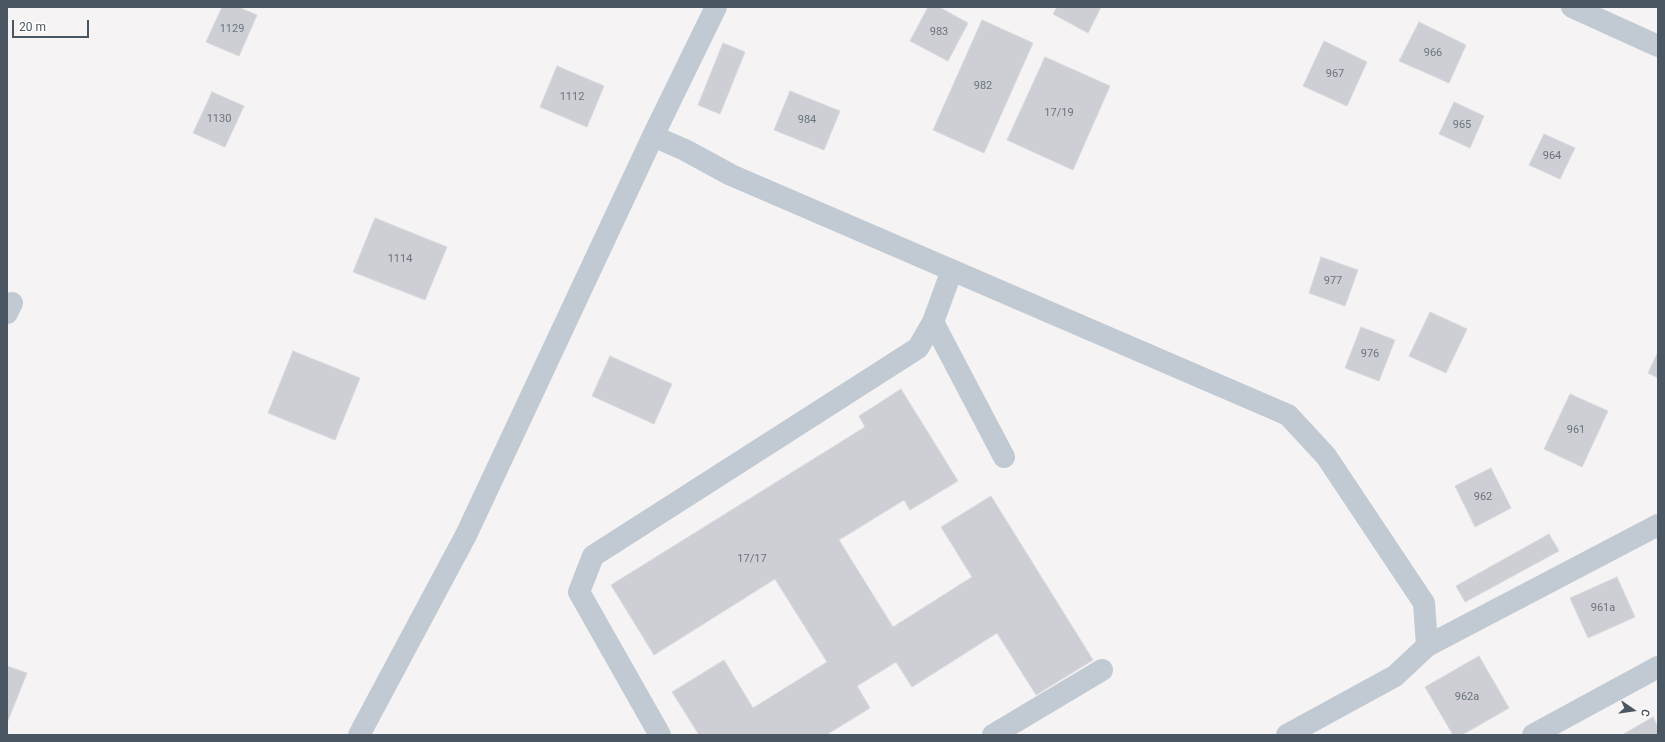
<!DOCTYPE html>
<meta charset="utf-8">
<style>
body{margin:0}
#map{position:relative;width:1665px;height:742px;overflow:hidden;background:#f5f3f3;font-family:Roboto,sans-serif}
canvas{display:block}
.frame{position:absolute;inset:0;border:8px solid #4a5661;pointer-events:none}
.north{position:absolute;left:1613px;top:690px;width:40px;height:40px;-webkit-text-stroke:3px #fff;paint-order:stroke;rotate:103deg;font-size:11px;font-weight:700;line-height:16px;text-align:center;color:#4a5661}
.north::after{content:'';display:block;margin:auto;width:14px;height:18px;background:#4a5661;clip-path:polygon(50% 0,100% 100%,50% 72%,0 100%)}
.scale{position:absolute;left:12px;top:20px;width:77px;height:18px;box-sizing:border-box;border:2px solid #4a5661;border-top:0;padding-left:5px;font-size:12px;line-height:14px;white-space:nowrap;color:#4a5661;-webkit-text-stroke:3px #fff;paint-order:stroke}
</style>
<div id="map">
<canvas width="1665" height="742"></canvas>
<div class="frame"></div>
<div class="north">С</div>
<div class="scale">20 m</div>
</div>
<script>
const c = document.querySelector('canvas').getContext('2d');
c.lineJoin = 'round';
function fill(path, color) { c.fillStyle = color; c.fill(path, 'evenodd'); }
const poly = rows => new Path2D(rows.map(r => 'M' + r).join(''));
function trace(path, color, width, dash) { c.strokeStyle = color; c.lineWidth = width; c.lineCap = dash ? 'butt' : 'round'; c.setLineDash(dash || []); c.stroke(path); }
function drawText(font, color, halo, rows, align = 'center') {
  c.font = font + ' Roboto,sans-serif'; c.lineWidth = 3; c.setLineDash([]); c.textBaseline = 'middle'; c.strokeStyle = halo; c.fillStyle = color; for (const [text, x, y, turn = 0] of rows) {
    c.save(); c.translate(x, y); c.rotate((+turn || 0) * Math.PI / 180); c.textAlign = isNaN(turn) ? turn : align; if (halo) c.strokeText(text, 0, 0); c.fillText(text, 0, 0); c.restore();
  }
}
const building = poly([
 [222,7,238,7,257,15,239,56,206,42,222,7],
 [928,7,939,7,968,23,948,61,910,41,928,7],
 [1057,7,1101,7,1088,33,1053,14,1057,7],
 [982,20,1033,43,984,153,933,130,982,20],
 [1419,22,1466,45,1449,83,1399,61,1419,22],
 [1324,41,1367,62,1347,106,1303,86,1324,41],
 [723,43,745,52,720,114,698,105,723,43],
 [1045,57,1110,86,1073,170,1007,140,1045,57],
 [557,66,604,86,587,127,540,107,557,66],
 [790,91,840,111,824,150,774,130,790,91],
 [212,92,244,106,225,147,193,133,212,92],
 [1454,102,1484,116,1470,148,1439,134,1454,102],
 [1544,134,1575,148,1560,179,1529,165,1544,134],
 [375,218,447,247,425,300,353,272,375,218],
 [1321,257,1358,270,1345,306,1309,293,1321,257],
 [1430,312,1467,329,1446,373,1409,356,1430,312],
 [1361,327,1395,340,1379,381,1345,368,1361,327],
 [293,351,360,378,335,440,268,413,293,351],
 [1658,352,1658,378,1648,373,1658,352],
 [610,356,672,384,654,424,592,396,610,356],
 [901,389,958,481,910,510,904,500,839,540,893,627,972,577,941,527,991,496,1093,660,1036,695,997,633,912,687,896,662,857,686,870,708,826,735,699,735,672,692,724,660,753,708,827,662,775,579,654,655,611,585,865,427,859,416,901,389],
 [1570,394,1608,411,1582,467,1544,449,1570,394],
 [1491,468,1511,508,1475,527,1455,486,1491,468],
 [1549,534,1559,551,1465,602,1456,586,1549,534],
 [1617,577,1635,617,1588,638,1570,598,1617,577],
 [1479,656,1509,708,1462,735,1453,735,1425,687,1479,656],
 [7,666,27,673,7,723,7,666],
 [1653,717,1658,727,1658,735,1622,735,1653,717]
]);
const minor = poly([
 [1572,7,1658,46],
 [653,136,685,150,731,175,1288,415,1326,456,1424,603,1427,646,1395,676,1287,735],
 [7,313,12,303],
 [933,322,1004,457],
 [1427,646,1658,525],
 [359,735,466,535,653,136,716,7],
 [660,735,579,592,593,556,918,348,933,322,952,270],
 [993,735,1102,670],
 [1533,735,1658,667]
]);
const numberNames = [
 ["1129",232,29],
 ["983",939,32],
 ["966",1433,53],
 ["967",1335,74],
 ["982",983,86],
 ["1112",572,97],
 ["17/19",1059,113],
 ["1130",219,119],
 ["984",807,120],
 ["965",1462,125],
 ["964",1552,156],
 ["1114",400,259],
 ["977",1333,281],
 ["976",1370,354],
 ["961",1576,430],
 ["962",1483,497],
 ["17/17",752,559],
 ["961а",1603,608],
 ["962а",1467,697]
];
fill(building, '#cdcfd5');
trace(building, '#d7d9de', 1);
trace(minor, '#c1cad2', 22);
drawText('11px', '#6b747e', null, numberNames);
</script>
